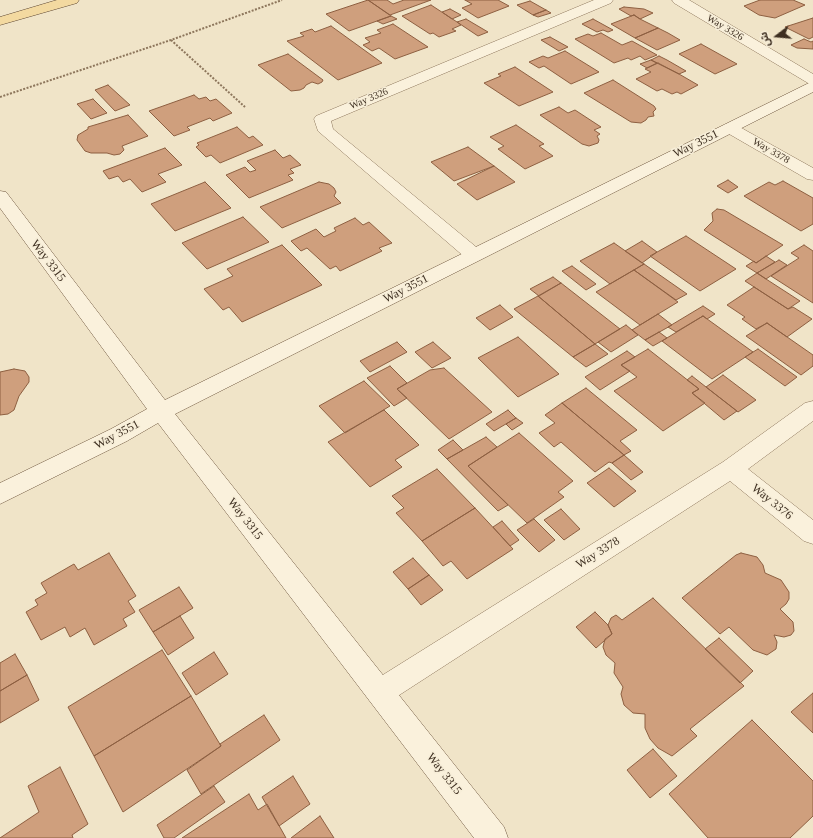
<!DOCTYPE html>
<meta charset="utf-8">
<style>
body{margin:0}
#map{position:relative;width:813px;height:838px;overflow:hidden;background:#f0e4c8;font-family:Georgia,"Noto Sans Arabic",serif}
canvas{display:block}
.north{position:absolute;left:757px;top:16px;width:40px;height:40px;-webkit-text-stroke:3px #f7eed8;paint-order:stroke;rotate:254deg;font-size:11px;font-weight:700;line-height:16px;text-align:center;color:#3d2e20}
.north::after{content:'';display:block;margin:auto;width:14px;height:18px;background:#3d2e20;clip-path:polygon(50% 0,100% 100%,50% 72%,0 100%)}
</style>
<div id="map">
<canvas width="813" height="838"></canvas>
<div class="north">ش</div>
</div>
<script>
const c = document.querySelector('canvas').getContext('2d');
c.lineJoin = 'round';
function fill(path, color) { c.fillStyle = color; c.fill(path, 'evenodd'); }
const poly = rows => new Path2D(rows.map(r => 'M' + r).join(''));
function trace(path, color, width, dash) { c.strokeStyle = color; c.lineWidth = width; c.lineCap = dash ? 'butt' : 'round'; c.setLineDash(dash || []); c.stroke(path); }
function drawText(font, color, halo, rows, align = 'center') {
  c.font = font + ' Georgia,serif'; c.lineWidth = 3; c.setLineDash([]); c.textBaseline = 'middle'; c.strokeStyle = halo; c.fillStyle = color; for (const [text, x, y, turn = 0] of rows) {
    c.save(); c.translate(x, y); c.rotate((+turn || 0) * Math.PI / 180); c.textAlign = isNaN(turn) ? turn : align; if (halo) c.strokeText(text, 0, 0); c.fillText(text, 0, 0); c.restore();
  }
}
const building = poly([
 [368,0,387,0,393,4,404,0,431,0,390,15,368,0],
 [368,0,391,16,349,31,326,14,368,0],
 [465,0,498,0,509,6,478,18,462,8,472,4,465,0],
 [760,0,793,0,805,5,775,18,759,15,744,6,760,0],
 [530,1,546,10,533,15,517,5,530,1],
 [431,5,457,22,461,25,452,29,456,31,439,37,433,33,430,34,402,16,431,5],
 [624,7,644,9,653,13,640,19,634,15,631,16,619,9,624,7],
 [450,9,461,15,452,19,442,12,450,9],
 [546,10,551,13,538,17,533,15,546,10],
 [634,15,640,19,658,28,635,38,611,24,634,15],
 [391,16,397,19,383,24,377,21,391,16],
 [813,18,813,37,809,39,785,27,813,18],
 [466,19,488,32,478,36,457,22,466,19],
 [593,19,613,30,608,32,603,30,597,32,582,24,593,19],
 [393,24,428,47,395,59,379,48,372,51,363,45,370,42,365,38,381,33,377,30,393,24],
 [331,26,378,60,382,63,338,80,287,41,304,36,300,33,312,29,315,32,331,26],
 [658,28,668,33,680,40,657,50,635,38,658,28],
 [601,33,622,45,632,41,657,55,645,60,640,56,631,60,628,58,614,63,575,39,588,34,593,36,601,33],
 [550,37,568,47,559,51,541,40,550,37],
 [804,39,811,42,813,41,813,49,797,48,791,45,804,39],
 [701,44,737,64,715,74,679,54,701,44],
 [565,51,599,72,571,84,544,66,539,68,529,62,543,56,548,58,565,51],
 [288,54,323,80,322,82,318,84,312,82,306,85,304,88,300,90,291,91,258,65,288,54],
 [659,56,667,60,686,71,679,74,651,60,659,56],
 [651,60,657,63,647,68,640,64,651,60],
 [658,63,679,74,698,85,681,94,677,92,672,94,662,89,657,91,636,79,651,72,645,69,658,63],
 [515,67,553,92,519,106,484,83,501,76,498,74,515,67],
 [613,80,654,106,656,109,653,112,654,116,648,117,646,120,641,123,631,122,584,93,613,80],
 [108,85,130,105,115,111,95,90,108,85],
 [194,95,199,99,206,97,210,101,216,99,232,113,213,121,210,118,187,127,190,130,174,136,149,111,194,95],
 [93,99,107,113,91,119,77,104,93,99],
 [559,107,568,113,575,110,601,127,594,130,600,134,597,136,599,140,598,143,589,146,582,144,540,115,559,107],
 [128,115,148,136,122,146,124,150,120,154,114,155,107,153,91,153,85,151,77,140,78,135,88,129,88,127,128,115],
 [516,125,544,144,539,146,553,156,525,169,498,149,504,146,490,137,516,125],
 [237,127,249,138,253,136,263,145,220,163,211,155,206,157,196,147,199,145,197,143,237,127],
 [468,147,494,166,454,181,431,162,468,147],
 [165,148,182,165,158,174,166,182,142,192,130,179,123,182,118,176,109,179,103,171,165,148],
 [275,150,283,158,290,155,301,165,290,169,294,173,288,175,293,180,249,198,226,175,245,167,250,172,256,170,247,161,275,150],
 [494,166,515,182,477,200,457,184,494,166],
 [728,180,738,187,728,193,717,186,728,180],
 [783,181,813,198,813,224,801,231,744,196,769,182,775,185,783,181],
 [205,182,231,208,175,231,151,204,205,182],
 [319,182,329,184,334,188,336,192,334,196,341,203,282,228,260,207,319,182],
 [717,209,724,210,783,245,756,263,704,230,713,221,712,213,717,209],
 [243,217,269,242,207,269,182,243,243,217],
 [355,218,363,225,369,222,392,243,379,248,382,251,340,271,336,266,330,269,307,248,301,251,291,241,316,229,324,237,336,231,334,228,355,218],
 [686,236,736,269,700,291,650,256,686,236],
 [642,241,657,252,642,263,625,251,642,241],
 [614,243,644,264,610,284,580,261,614,243],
 [282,245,322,285,242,322,229,307,223,310,204,289,233,276,227,269,282,245],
 [804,245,813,251,813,303,771,276,799,258,791,253,804,245],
 [766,256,775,262,757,273,746,266,754,261,756,263,766,256],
 [779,260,787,265,766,279,757,273,779,260],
 [644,264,687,294,676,300,634,270,644,264],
 [572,266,596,284,586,290,562,271,572,266],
 [634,270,678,302,640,325,596,292,634,270],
 [757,273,766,279,800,301,788,309,745,281,757,273],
 [553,277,561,283,539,296,530,289,553,277],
 [561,283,620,329,595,344,538,296,561,283],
 [754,287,788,309,793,307,812,319,787,337,767,323,756,329,742,319,745,317,727,305,754,287],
 [538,296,595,344,573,357,514,309,538,296],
 [500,305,513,317,490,330,476,318,500,305],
 [703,306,715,314,707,319,703,316,676,332,668,327,703,306],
 [658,314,672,325,645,340,632,330,658,314],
 [703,316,753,352,712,379,662,341,703,316],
 [767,323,813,355,813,366,801,375,746,336,767,323],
 [626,325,638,335,611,352,598,342,626,325],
 [659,332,667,338,653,346,645,340,659,332],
 [518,337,559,374,518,397,478,358,518,337],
 [397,342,407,352,370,372,360,361,397,342],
 [433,342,451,358,432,368,415,352,433,342],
 [595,344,608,354,586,367,573,357,595,344],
 [648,349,699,389,692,393,705,403,663,431,614,391,637,377,621,365,648,349],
 [758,349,797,377,785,386,745,357,758,349],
 [627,351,635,357,621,365,630,371,600,390,585,377,627,351],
 [390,366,407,383,397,389,407,398,394,406,367,378,390,366],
 [444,368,492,412,449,439,397,389,430,370,444,368],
 [14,369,25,371,29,377,29,382,19,396,14,410,8,414,0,415,0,372,14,369],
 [723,375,756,400,738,412,706,387,723,375],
 [692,376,706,387,737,411,724,420,692,393,699,389,687,380,692,376],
 [364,381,390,406,345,433,319,406,364,381],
 [586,388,637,430,620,441,631,451,624,455,562,403,586,388],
 [562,403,624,455,612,463,609,462,595,472,561,442,554,447,539,433,555,423,545,415,562,403],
 [384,410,419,445,395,460,402,467,370,487,328,442,384,410],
 [508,410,516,418,494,431,486,424,508,410],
 [516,418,523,423,512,430,506,424,516,418],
 [519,433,573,481,558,492,564,497,527,523,468,466,519,433],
 [486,437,497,447,468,466,508,505,498,511,447,459,486,437],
 [453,440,463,450,447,459,438,450,453,440],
 [624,455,643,472,631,480,612,463,624,455],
 [609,468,636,491,614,507,587,483,609,468],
 [437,469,475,508,422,541,396,513,404,508,392,496,437,469],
 [475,508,513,549,467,579,451,561,443,566,422,541,475,508],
 [561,509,580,529,564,540,544,520,561,509],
 [534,519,555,540,539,552,517,530,534,519],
 [502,521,519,540,510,546,493,527,502,521],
 [109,553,136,596,128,601,135,612,123,619,127,626,94,645,85,628,70,637,65,627,41,640,26,612,38,605,35,600,47,593,41,583,74,564,78,570,109,553],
 [741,553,757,557,763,565,765,573,781,580,789,592,789,599,786,604,780,609,793,622,794,631,791,635,784,637,774,635,777,642,776,649,767,655,753,650,729,627,720,634,682,598,736,555,741,553],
 [413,558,429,575,408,589,393,572,413,558],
 [429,575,443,590,421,605,408,589,429,575],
 [179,587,193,608,153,632,139,610,179,587],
 [653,598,744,686,690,729,697,736,672,756,658,748,650,739,645,728,645,714,633,713,624,705,621,694,623,687,614,673,615,663,606,655,603,647,605,639,612,634,608,625,611,618,616,615,622,620,653,598],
 [595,612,608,625,612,634,596,648,576,627,595,612],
 [180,616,194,638,168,655,153,632,180,616],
 [719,638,753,671,740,683,705,649,719,638],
 [162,650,191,696,94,756,68,707,162,650],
 [214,652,228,674,196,695,182,673,214,652],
 [15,654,27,675,0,691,0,663,15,654],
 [27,675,39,700,0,723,0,691,27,675],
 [813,693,813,733,791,712,813,693],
 [191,696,221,746,123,812,94,756,191,696],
 [264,715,280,740,201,794,187,770,221,746,220,744,264,715],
 [752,720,813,781,813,816,790,838,708,838,669,794,752,720],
 [653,749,677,776,650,798,627,770,653,749],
 [60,767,88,824,72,835,73,838,0,838,39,812,28,786,60,767],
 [293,776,310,804,279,826,262,797,293,776],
 [214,786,225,802,174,838,164,838,157,825,214,786],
 [249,794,258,810,267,804,286,838,182,838,249,794],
 [320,816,334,838,291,838,320,816]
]);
const path = poly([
 [171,40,245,107],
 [0,97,171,40,282,0]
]);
const street = poly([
 [594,0,613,0,611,3,331,121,333,129,481,251,483,255,481,259,474,261,467,259,318,131,314,119,316,116,594,0],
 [672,0,689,0,813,74,813,85,808,83,674,3,672,0],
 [730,123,736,125,813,168,813,180,807,179,724,131,722,128,724,125,730,123],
 [813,401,813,421,748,469,813,520,813,544,804,541,730,481,390,701,380,705,370,701,366,692,370,683,723,462,805,403,813,401]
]);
const secondary = poly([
 [813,81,813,92,175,414,504,827,508,838,474,838,158,423,127,441,0,504,0,483,111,429,147,409,0,208,0,191,6,192,165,400,813,81]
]);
const primary = poly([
 [57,0,79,0,77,3,0,25,0,17,57,0]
]);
const farStreetnames = [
 ["Way 3326",725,28,31],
 ["Way 3326",369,99,-23],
 ["Way 3378",771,151,30]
];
const streetNames = [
 ["Way 3551",696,144,-26],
 ["Way 3315",48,261,53],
 ["Way 3551",406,289,-27],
 ["Way 3551",117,435,-28],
 ["Way 3376",772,502,39],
 ["Way 3315",245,519,52],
 ["Way 3378",598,553,-32],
 ["Way 3315",444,774,52]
];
fill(building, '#cf9f7d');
trace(building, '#8d5f41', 1);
trace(street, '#8d765c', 1);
trace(secondary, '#6f573f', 1);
trace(primary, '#5b4430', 1);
trace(path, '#8d765c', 2, [2, 1.5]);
fill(street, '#faf1dc');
fill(secondary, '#faf1dc');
fill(primary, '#f3d9a0');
drawText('10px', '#3d2e20', '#f7eed8', farStreetnames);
drawText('12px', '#3d2e20', '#f7eed8', streetNames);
</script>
